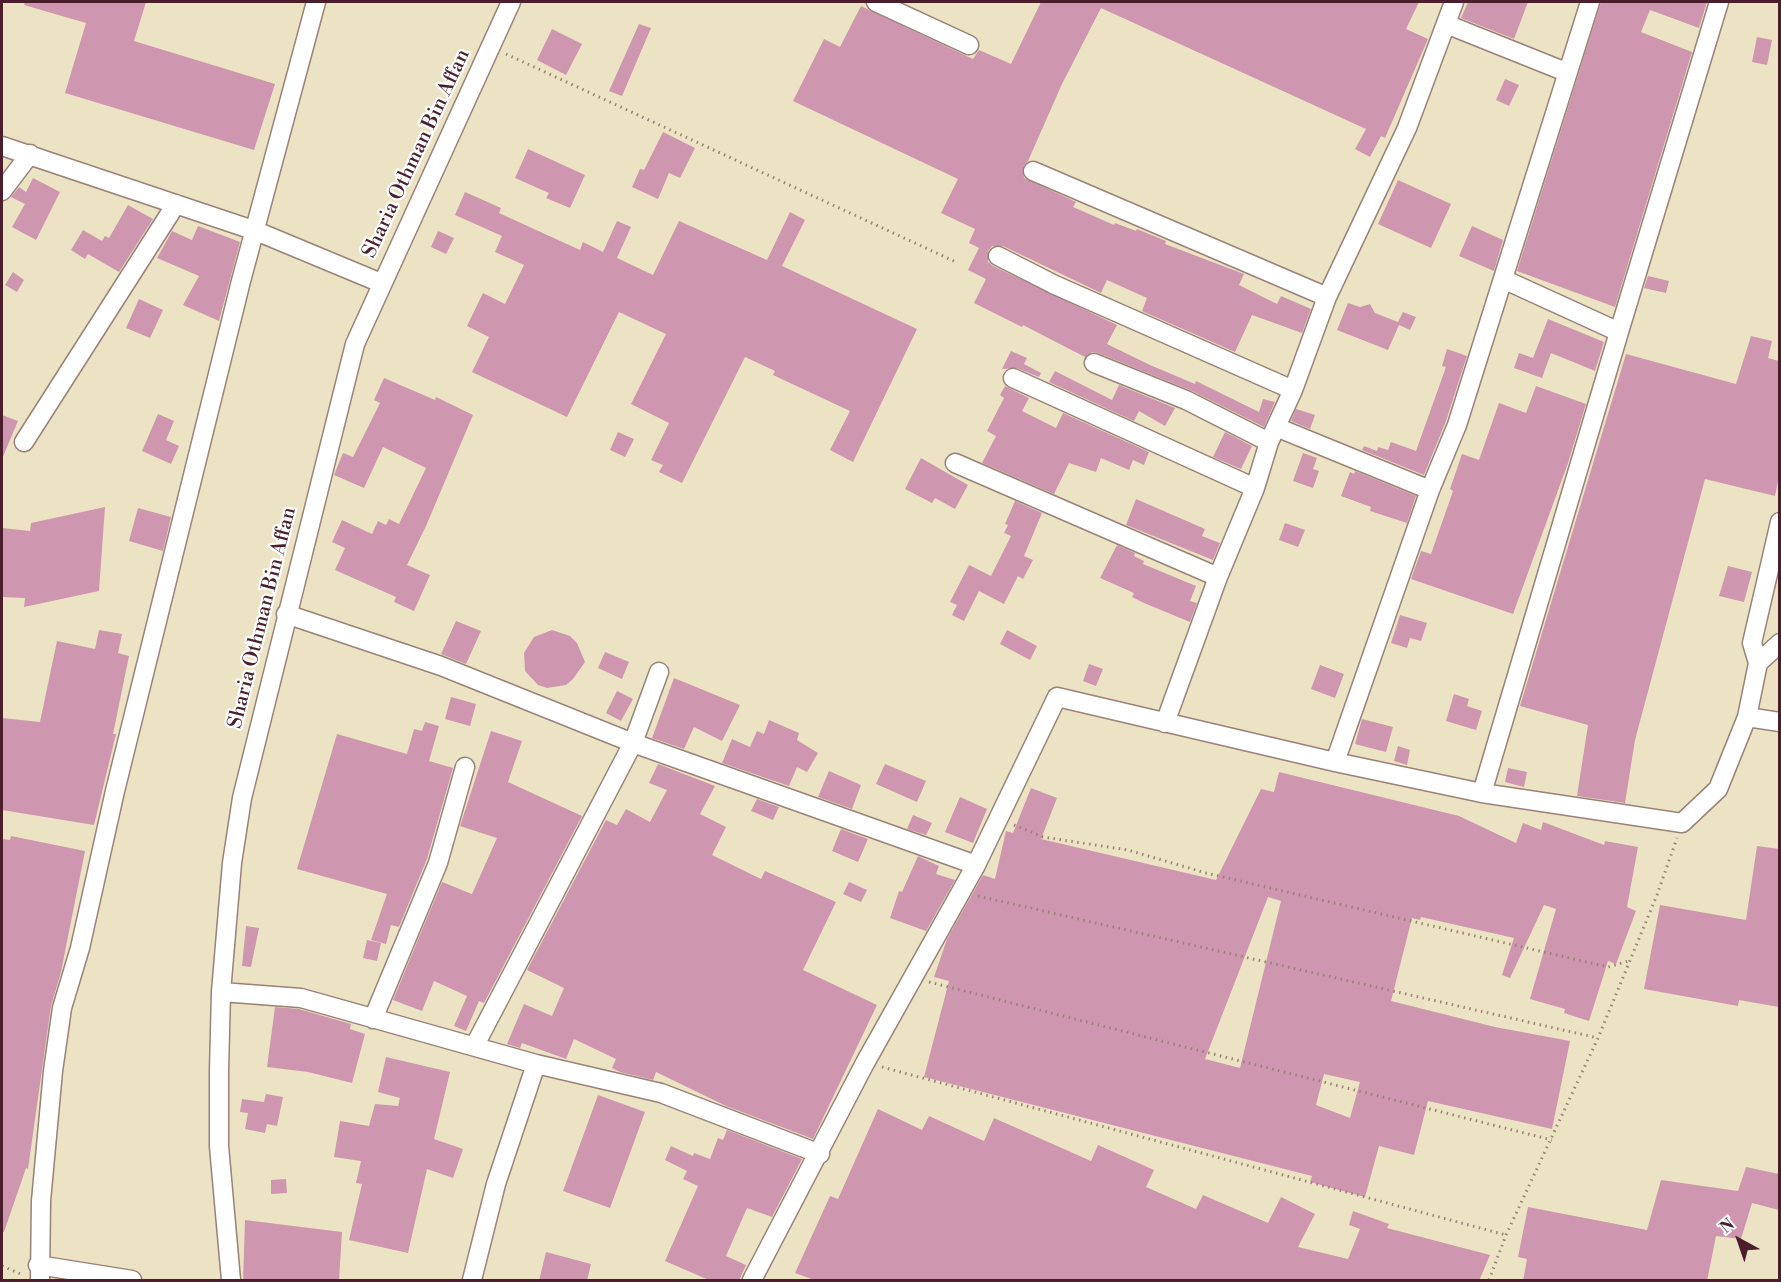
<!DOCTYPE html>
<style>
body{margin:0}
#map{position:relative;width:1781px;height:1282px;overflow:hidden;background:#ece3c4;font-family:"Libre Bodoni",serif}
canvas{display:block}
.frame{position:absolute;inset:0;border:3px solid #4a1f2b;pointer-events:none}
.north{position:absolute;left:1709px;top:1210px;width:60px;height:60px;-webkit-text-stroke:4px #fff;paint-order:stroke;rotate:320deg;font-size:16px;font-weight:700;line-height:24px;text-align:center;color:#4a1f2b}
.north::after{content:'';display:block;margin:auto;width:21px;height:27px;background:#4a1f2b;clip-path:polygon(50% 0,100% 100%,50% 72%,0 100%)}
</style>
<div id="map">
<canvas width="1781" height="1282"></canvas>
<div class="frame"></div>
<div class="north">N</div>
</div>
<script>
const c = document.querySelector('canvas').getContext('2d');
c.lineJoin = 'round';
function fill(path, color) { c.fillStyle = color; c.fill(path, 'evenodd'); }
const poly = rows => new Path2D(rows.map(r => 'M' + r).join(''));
function trace(path, color, width, dash) { c.strokeStyle = color; c.lineWidth = width; c.lineCap = dash ? 'butt' : 'round'; c.setLineDash(dash || []); c.stroke(path); }
function drawText(font, color, halo, rows, align = 'center') {
  c.font = font + ' "Libre Bodoni",serif'; c.lineWidth = 4.5; c.setLineDash([]); c.textBaseline = 'middle'; c.strokeStyle = halo; c.fillStyle = color; for (const [text, x, y, turn = 0] of rows) {
    c.save(); c.translate(x, y); c.rotate((+turn || 0) * Math.PI / 180); c.textAlign = isNaN(turn) ? turn : align; if (halo) c.strokeText(text, 0, 0); c.fillText(text, 0, 0); c.restore();
  }
}
const building = poly([
 [25,2,146,2,134,41,275,84,254,150,65,93,86,23,24,5],
 [1041,2,1419,2,1406,29,1428,39,1385,138,1381,136,1370,157,1355,149,1366,129,1101,8,1062,84,1028,161,1023,167,1024,178,1076,202,1073,207,1114,225,1115,223,1136,231,1137,229,1166,241,1165,244,1244,274,1239,285,1277,304,1281,296,1311,309,1302,333,1252,315,1235,352,1142,311,1147,298,1107,280,1101,293,1003,246,992,246,988,251,988,262,993,266,1117,325,1107,344,1150,365,1195,384,1196,381,1259,412,1263,399,1275,402,1264,427,1190,390,1098,353,1092,352,1085,357,1023,325,1022,327,974,303,986,279,968,270,979,248,969,243,975,229,941,213,958,179,793,101,824,39,840,47,861,6,973,59,979,50,1011,64],
 [1468,2,1528,2,1514,39,1461,18],
 [1601,2,1707,2,1699,28,1650,10,1641,32,1692,52,1615,307,1517,271],
 [639,24,651,28,622,96,609,91],
 [552,29,582,44,566,75,537,60],
 [1757,37,1772,40,1767,65,1752,62],
 [1505,79,1519,85,1509,106,1496,100],
 [663,132,695,148,680,178,669,173,658,199,632,187,640,169,644,170],
 [528,149,585,175,570,208,546,198,549,193,515,178],
 [33,178,60,192,36,240,12,227,25,204,11,197,19,187,26,192],
 [1398,180,1451,204,1431,248,1378,224],
 [465,192,501,208,499,213,580,250,583,242,603,252,617,221,631,227,617,258,653,275,679,221,767,260,790,212,805,220,782,266,917,329,853,462,830,450,850,411,773,375,775,371,745,357,682,483,659,472,663,465,651,460,669,423,631,404,666,334,619,312,567,417,472,372,489,337,467,326,483,293,505,304,524,265,495,252,502,236,455,215],
 [128,205,153,219,119,272,88,254,85,259,71,250,83,230,102,241,105,236,109,238],
 [198,226,240,242,219,321,183,305,199,276,157,258,172,231,192,240],
 [1472,226,1503,240,1494,271,1459,256],
 [438,231,454,238,446,254,431,247],
 [13,272,24,280,17,292,5,285],
 [1648,276,1669,281,1666,293,1644,288],
 [139,299,163,310,150,338,126,328],
 [1348,303,1360,307,1370,304,1375,313,1398,322,1403,312,1416,317,1410,330,1399,325,1388,350,1337,330],
 [1548,319,1604,342,1595,371,1551,353,1542,378,1514,368,1519,353,1533,358],
 [1751,336,1772,341,1768,358,1779,361,1779,476,1775,496,1705,479,1635,740,1625,803,1577,796,1588,725,1520,706,1626,354,1736,384],
 [1447,349,1467,356,1446,421,1424,475,1362,450,1364,446,1377,451,1378,447,1388,450,1391,442,1416,451,1446,367,1442,366],
 [1011,351,1027,358,1024,364,1041,373,1039,377,1017,368,1002,369],
 [1055,371,1112,400,1119,385,1175,408,1165,426,1139,411,1134,421,1049,382],
 [384,378,435,400,436,397,473,415,426,526,407,565,430,575,414,611,394,602,396,597,335,570,345,548,332,542,342,520,372,534,378,521,386,525,389,519,399,524,426,468,383,447,364,488,334,475,343,453,353,457,380,403,374,400],
 [1005,386,1029,398,1022,411,1056,428,1063,413,1149,452,1144,465,1133,460,1129,470,1101,458,1096,472,1069,463,1054,494,982,463,996,436,987,431,1004,398,1000,395],
 [1536,386,1586,404,1568,463,1513,614,1411,579,1421,551,1431,554,1453,491,1450,489,1462,454,1479,460,1499,403,1526,413],
 [1296,409,1315,415,1310,429,1291,421],
 [158,414,174,421,166,440,179,446,171,464,142,451],
 [2,415,18,421,2,459],
 [618,432,634,439,625,457,610,450],
 [1225,432,1252,446,1241,469,1213,457],
 [1303,453,1317,458,1313,469,1319,471,1313,488,1293,481],
 [921,458,968,485,955,509,935,498,932,503,905,489],
 [1355,471,1416,496,1407,523,1370,511,1371,507,1341,496,1350,472,1354,474],
 [1136,499,1205,529,1202,536,1220,543,1213,560,1126,525],
 [1015,501,1042,513,1024,556,1033,560,1023,579,1018,576,1004,604,979,591,964,621,952,615,957,605,950,602,969,565,991,576,1011,536,1004,533,1008,525,1005,524],
 [105,507,99,591,24,607,25,598,2,597,2,528,30,531,31,523],
 [138,508,171,517,163,551,129,541],
 [1285,523,1305,530,1298,547,1279,540],
 [1117,545,1135,553,1134,556,1144,561,1143,564,1196,586,1190,601,1197,603,1190,622,1144,603,1132,597,1134,593,1100,578],
 [1728,566,1752,572,1744,602,1719,596],
 [1400,615,1427,623,1421,641,1410,638,1407,648,1391,643],
 [456,621,481,631,466,664,441,654],
 [99,630,122,634,118,653,129,656,113,734,116,734,94,825,2,810,2,718,40,722,57,641,95,649],
 [552,630,570,636,577,643,585,662,573,679,566,685,547,688,538,685,525,671,524,653,534,637],
 [1007,630,1037,646,1030,660,1000,644],
 [605,652,629,662,622,679,598,668],
 [1089,664,1103,669,1096,686,1083,681],
 [1320,665,1344,674,1335,698,1311,689],
 [674,678,740,705,722,741,694,727,684,749,652,738],
 [617,691,633,699,621,721,606,713],
 [1454,694,1469,699,1467,706,1482,711,1476,730,1446,721],
 [451,697,476,704,470,726,445,719],
 [1362,719,1393,727,1386,752,1355,744],
 [769,720,799,733,797,740,818,753,807,772,797,767,789,786,722,763,732,739,750,747,757,731,764,734],
 [425,722,439,726,429,761,453,768,427,859,399,927,391,925,386,944,371,940,387,894,297,869,337,734,407,754,414,729,422,731],
 [491,731,522,741,508,782,582,816,484,1003,479,1001,466,1031,454,1026,467,996,434,981,422,1011,393,1000,442,882,472,894,497,838,460,826],
 [1398,746,1410,750,1407,765,1394,761],
 [658,764,715,786,700,814,726,827,712,855,761,879,765,871,836,902,803,970,877,1005,813,1139,726,1106,656,1072,653,1080,620,1072,612,1068,616,1059,574,1039,566,1059,522,1043,520,1048,507,1044,524,1004,552,1016,564,988,527,970,606,820,617,825,626,809,650,822,667,790,649,783],
 [885,764,926,781,917,802,876,784],
 [1508,768,1527,772,1524,787,1505,782],
 [829,771,861,785,852,809,818,797],
 [1279,772,1459,816,1516,843,1523,823,1541,830,1543,822,1604,845,1605,841,1638,847,1627,907,1636,911,1616,964,1608,961,1589,1021,1564,1013,1565,1009,1530,999,1556,909,1544,905,1510,978,1502,975,1514,938,1421,917,1420,920,1412,918,1391,1001,1495,1027,1570,1041,1552,1129,1428,1101,1414,1155,1379,1146,1365,1197,1310,1182,1312,1176,924,1077,949,981,934,977,947,939,983,875,995,879,1006,831,1013,833,1031,788,1057,798,1041,839,1216,880,1261,789,1274,792],
 [1268,897,1281,901,1240,1068,1205,1059],
 [1324,1074,1360,1082,1350,1118,1316,1105],
 [960,797,987,809,973,843,945,832],
 [757,799,779,807,773,820,751,811],
 [913,815,932,823,926,835,907,829],
 [841,829,868,839,858,862,832,851],
 [11,836,85,851,61,972,51,1006,28,1169,26,1168,4,1232,2,1232,2,839,10,840],
 [1757,846,1779,849,1779,1007,1739,1000,1738,1006,1644,989,1660,905,1746,920],
 [918,856,939,866,936,874,955,880,926,931,890,918,899,891,902,892],
 [849,882,867,890,861,902,843,894],
 [246,926,259,928,251,967,242,966],
 [367,940,381,943,377,961,363,958],
 [275,1007,299,1009,351,1024,350,1029,365,1034,352,1083,308,1072,267,1067],
 [386,1057,450,1072,434,1139,463,1149,453,1178,427,1169,408,1253,349,1240,362,1184,356,1183,361,1161,334,1157,340,1121,369,1126,375,1104,398,1106,400,1098,378,1092],
 [266,1094,283,1097,277,1126,267,1124,265,1133,245,1129,248,1113,240,1112,242,1099,264,1102],
 [598,1095,645,1112,610,1208,563,1191],
 [878,1109,922,1130,929,1116,984,1141,994,1118,1091,1161,1098,1145,1154,1170,1146,1187,1196,1209,1203,1195,1268,1223,1281,1197,1315,1214,1298,1247,1348,1259,1360,1229,1349,1225,1353,1211,1389,1224,1387,1228,1490,1255,1479,1281,817,1281,795,1273,830,1196,838,1199],
 [727,1130,802,1159,772,1217,747,1208,726,1256,746,1265,739,1281,711,1281,665,1261,698,1186,683,1179,687,1171,665,1160,671,1146,693,1156,694,1153,710,1159,718,1138,723,1140],
 [1746,1167,1779,1174,1779,1210,1752,1203,1741,1239,1716,1236,1707,1281,1523,1281,1527,1259,1518,1257,1528,1207,1647,1230,1661,1180,1738,1191],
 [286,1179,287,1193,271,1194,271,1180],
 [245,1220,342,1232,339,1281,243,1281],
 [546,1252,591,1264,587,1281,539,1281]
]);
const path = poly([
 [506,54,956,262],
 [1014,825,1043,837,1128,850,1206,873,1608,967,1629,961],
 [978,896,1598,1038],
 [929,982,1552,1140],
 [882,1067,1506,1235],
 [2,1266,23,1275],
 [1489,1280,1506,1235,1598,1038,1657,895,1677,838]
]);
const minor = poly([
 [876,2,969,45],
 [1446,24,1566,72],
 [2,146,256,231,381,283],
 [1033,171,1327,297],
 [2,191,30,154],
 [998,256,1055,285,1293,390],
 [1619,332,1719,2],
 [1094,363,1186,400,1269,442],
 [1013,378,1255,488],
 [1276,427,1430,490],
 [24,442,176,204],
 [955,463,1218,577],
 [286,614,441,666,633,743,976,865],
 [1758,663,1780,643],
 [1747,717,1780,722],
 [1165,723,1218,577,1255,488,1269,442,1293,390,1327,297,1407,128,1454,2],
 [1335,762,1430,490,1457,425,1590,2],
 [1482,793,1619,332,1503,279],
 [221,992,301,998,536,1064,661,1093,820,1154],
 [373,1019,438,863,465,767],
 [475,1045,633,743,659,672],
 [38,1265,132,1280],
 [40,1280,41,1201,53,1071,62,1008,80,948,115,791,241,281,316,2],
 [231,1280,219,1146,219,1071,221,992,232,863,242,798,355,344,511,2],
 [472,1280,496,1184,536,1064],
 [752,1280,865,1063,976,865,1057,697,1335,762,1482,793,1682,823,1718,789,1747,717,1758,663,1752,643,1780,522]
]);
const streetNames = [
 ["Sharia Othman Bin Affan",417,154,-65],
 ["Sharia Othman Bin Affan",263,618,-76]
];
fill(building, '#ce97af');
trace(minor, '#9b8178', 21);
trace(path, '#9b8178', 3, [1.5, 4.5]);
trace(minor, '#fff', 18);
drawText('20px', '#4a1f2b', '#fff', streetNames);
</script>
